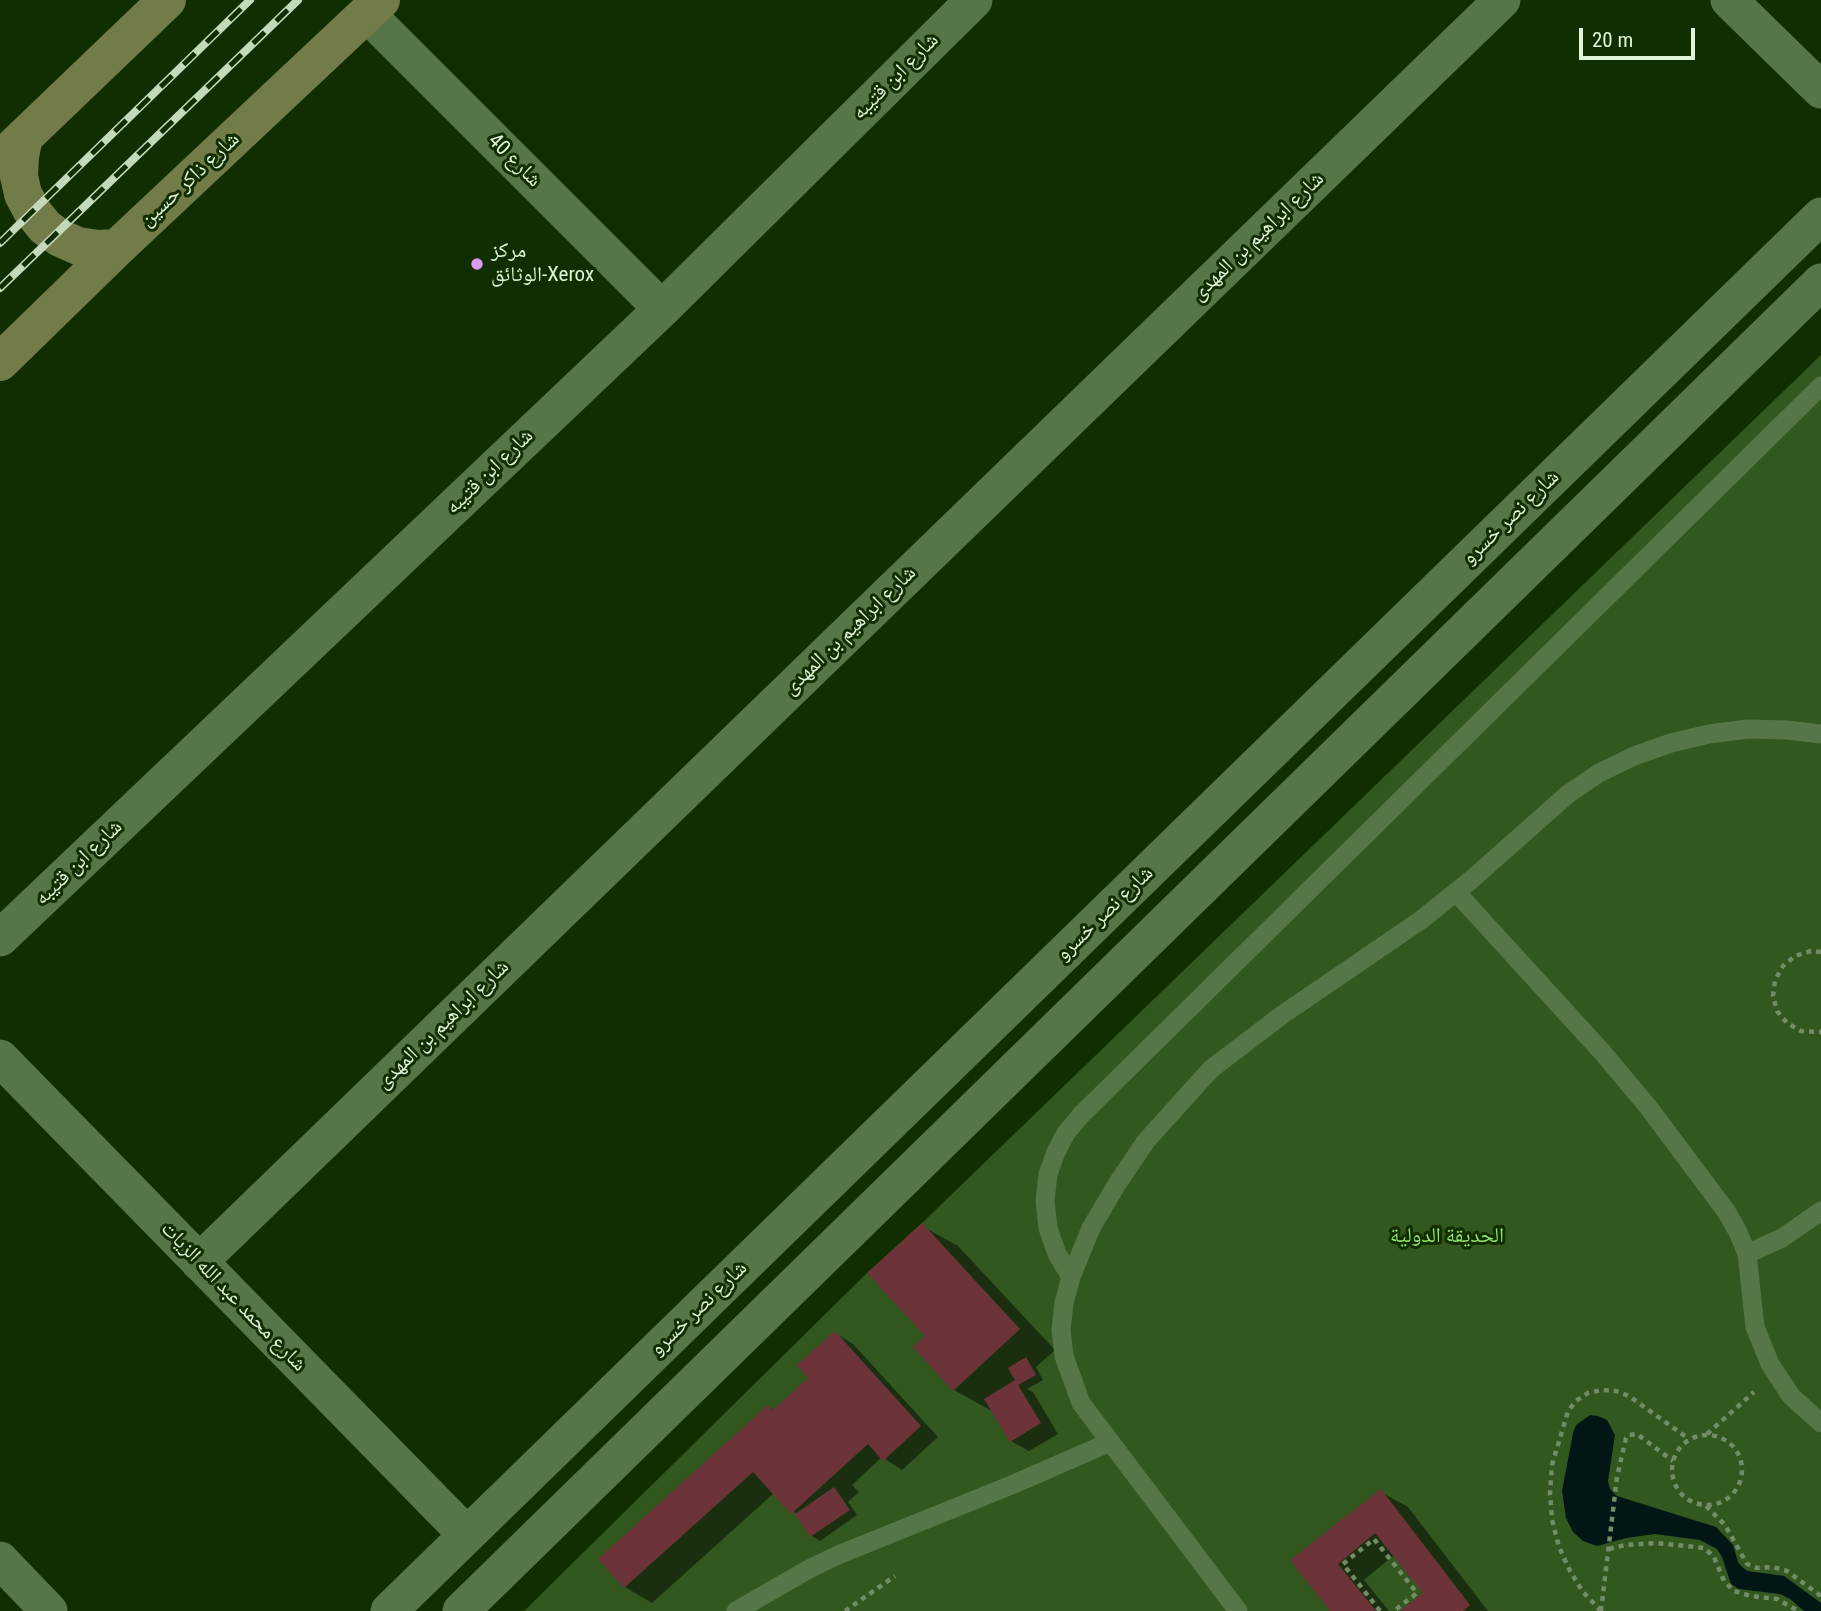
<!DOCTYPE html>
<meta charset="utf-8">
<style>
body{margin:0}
#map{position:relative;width:1821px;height:1611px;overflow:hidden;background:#112e01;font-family:"Roboto Condensed",sans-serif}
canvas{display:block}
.scale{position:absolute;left:1579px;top:28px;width:116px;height:32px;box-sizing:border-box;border:4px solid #e0f3d9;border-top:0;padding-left:9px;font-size:21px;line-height:24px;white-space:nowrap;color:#e0f3d9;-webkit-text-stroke:5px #112e01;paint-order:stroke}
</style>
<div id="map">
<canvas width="1821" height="1611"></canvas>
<div class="scale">20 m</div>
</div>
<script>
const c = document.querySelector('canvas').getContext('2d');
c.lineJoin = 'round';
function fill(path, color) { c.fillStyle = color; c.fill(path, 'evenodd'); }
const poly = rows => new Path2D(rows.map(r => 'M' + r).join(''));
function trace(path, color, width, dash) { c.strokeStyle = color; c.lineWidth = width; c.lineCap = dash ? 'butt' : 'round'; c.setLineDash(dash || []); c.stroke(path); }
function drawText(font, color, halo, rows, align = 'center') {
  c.font = font + ' "Roboto Condensed","Noto Naskh Arabic",sans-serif'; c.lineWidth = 6; c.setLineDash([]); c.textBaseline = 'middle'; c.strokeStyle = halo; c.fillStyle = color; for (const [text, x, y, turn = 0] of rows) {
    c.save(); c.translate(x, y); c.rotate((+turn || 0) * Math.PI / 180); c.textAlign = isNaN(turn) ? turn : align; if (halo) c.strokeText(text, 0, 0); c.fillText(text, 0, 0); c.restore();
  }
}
const green = poly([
 [1821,355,1821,1611,524,1611,867,1273,922,1223]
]);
const water = poly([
 [1590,1415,1598,1416,1607,1420,1615,1435,1608,1481,1610,1489,1617,1496,1716,1527,1733,1545,1738,1562,1742,1567,1748,1571,1784,1576,1821,1603,1821,1611,1804,1611,1790,1599,1780,1594,1739,1589,1731,1584,1722,1557,1717,1549,1700,1540,1655,1534,1626,1538,1597,1546,1583,1541,1573,1532,1566,1518,1562,1491,1573,1433,1576,1425]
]);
const shadow = poly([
 [922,1226,958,1246,1055,1350,1036,1367,1043,1380,1027,1389,1033,1392,1058,1434,1029,1451,1011,1441,992,1408,990,1410,954,1390,928,1336],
 [835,1333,853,1344,938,1437,902,1470,882,1457,852,1485,859,1492,848,1502,857,1515,820,1541,812,1536,798,1516,774,1493,652,1603,625,1587,600,1559,768,1407,775,1410,811,1378],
 [1381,1492,1408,1507,1488,1611,1403,1611,1425,1593,1394,1555,1364,1580,1389,1611,1332,1611,1292,1560]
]);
const building = poly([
 [922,1223,1020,1329,953,1391,913,1347,925,1336,867,1273],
 [835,1331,921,1426,883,1461,868,1444,791,1514,753,1472,624,1588,598,1559,768,1405,773,1410,808,1378,797,1365],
 [1026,1357,1036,1375,1018,1385,1041,1423,1010,1442,984,1399,1015,1380,1008,1368],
 [834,1487,850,1510,810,1537,795,1514],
 [1381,1489,1470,1605,1463,1611,1400,1611,1423,1593,1375,1533,1338,1564,1376,1611,1330,1611,1290,1560]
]);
const path = poly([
 [1821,952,1811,951,1795,956,1783,966,1775,980,1773,996,1777,1011,1787,1023,1801,1031,1821,1032],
 [1707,1434,1754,1392],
 '1672 1470a35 35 0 1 1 70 0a35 35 0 1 1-70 0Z',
 [1706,1506,1725,1525,1747,1564,1757,1568,1773,1567,1787,1571,1821,1596],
 [1609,1549,1625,1545,1657,1543,1704,1548,1714,1557,1724,1581,1734,1591,1751,1596,1777,1599,1798,1611],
 [845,1611,895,1576],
 [1380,1611,1343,1564,1374,1539,1417,1593,1394,1611],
 [1601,1611,1583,1592,1570,1571,1559,1547,1552,1520,1550,1493,1552,1465,1568,1411,1576,1401,1588,1393,1602,1390,1616,1391,1629,1396,1689,1439],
 [1601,1611,1617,1477,1626,1438,1629,1435,1637,1434,1673,1461]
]);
const service = poly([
 [1456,892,1603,1053,1649,1108,1726,1211,1738,1232,1747,1254,1755,1327,1770,1364,1791,1396,1821,1423],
 [1747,1254,1782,1238,1821,1211],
 [1071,1277,1057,1254,1048,1228,1045,1201,1048,1174,1056,1152,1066,1133,1081,1115,1821,386],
 [736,1611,809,1569,838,1555,1014,1484,1110,1442],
 [1238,1611,1081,1403,1064,1356,1061,1330,1064,1303,1071,1277,1091,1228,1117,1184,1146,1141,1211,1069,1282,1015,1421,920,1471,880,1568,794,1599,773,1634,756,1671,743,1709,734,1748,729,1787,730,1821,734]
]);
const minor = poly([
 [1729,0,1821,90],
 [367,14,662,309],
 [0,938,662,309,974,0],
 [0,1058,467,1535],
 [199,1262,1502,0],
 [0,1560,49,1611],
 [389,1611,1821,216],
 [461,1611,1821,282]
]);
const secondary = poly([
 [24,137,20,156,19,176,23,194,32,211,45,227,60,238,78,246,98,249,117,248],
 [0,160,167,0],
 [0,362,117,248,381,0]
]);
const rail = poly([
 [0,243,250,0],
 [0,288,298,0]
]);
const markers = [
 [477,264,7,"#dc99f5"]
];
const streetNames = [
 ["شارع ابن قتيبه",896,77,-45],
 ["شارع 40",514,161,45],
 ["شارع ذاكر حسين",190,180,-43],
 ["شارع ابراهيم بن المهدى",1258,237,-44],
 ["شارع ابن قتيبه",490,472,-44],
 ["شارع نصر خسرو",1511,518,-44],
 ["شارع ابراهيم بن المهدى",850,631,-44],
 ["شارع ابن قتيبه",79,863,-44],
 ["شارع نصر خسرو",1105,914,-44],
 ["شارع ابراهيم بن المهدى",443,1025,-44],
 ["شارع محمد عبد الله الزيات",233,1297,46],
 ["شارع نصر خسرو",699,1309,-44]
];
const poiNames = [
 ["مركز",491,252],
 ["الوثائق-Xerox",491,276]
];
const parkNames = [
 ["الحديقة الدولية",1447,1237]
];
fill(green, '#32581f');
fill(water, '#021616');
fill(shadow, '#0007');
fill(building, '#6c3439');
trace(path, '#738b67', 4.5, [5, 5]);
trace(service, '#567647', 19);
trace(minor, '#567647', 37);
trace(secondary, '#727c48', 38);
trace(rail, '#c4d9bc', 8);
trace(rail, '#112e01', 5, [16]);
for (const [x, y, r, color] of markers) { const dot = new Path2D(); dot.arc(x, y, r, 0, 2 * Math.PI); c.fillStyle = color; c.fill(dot); trace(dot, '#112e01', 2.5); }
drawText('21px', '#e0f3d9', '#112e01', streetNames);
drawText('21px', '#e0f3d9', '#112e01', poiNames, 'left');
drawText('21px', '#95e56f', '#112e01', parkNames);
</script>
